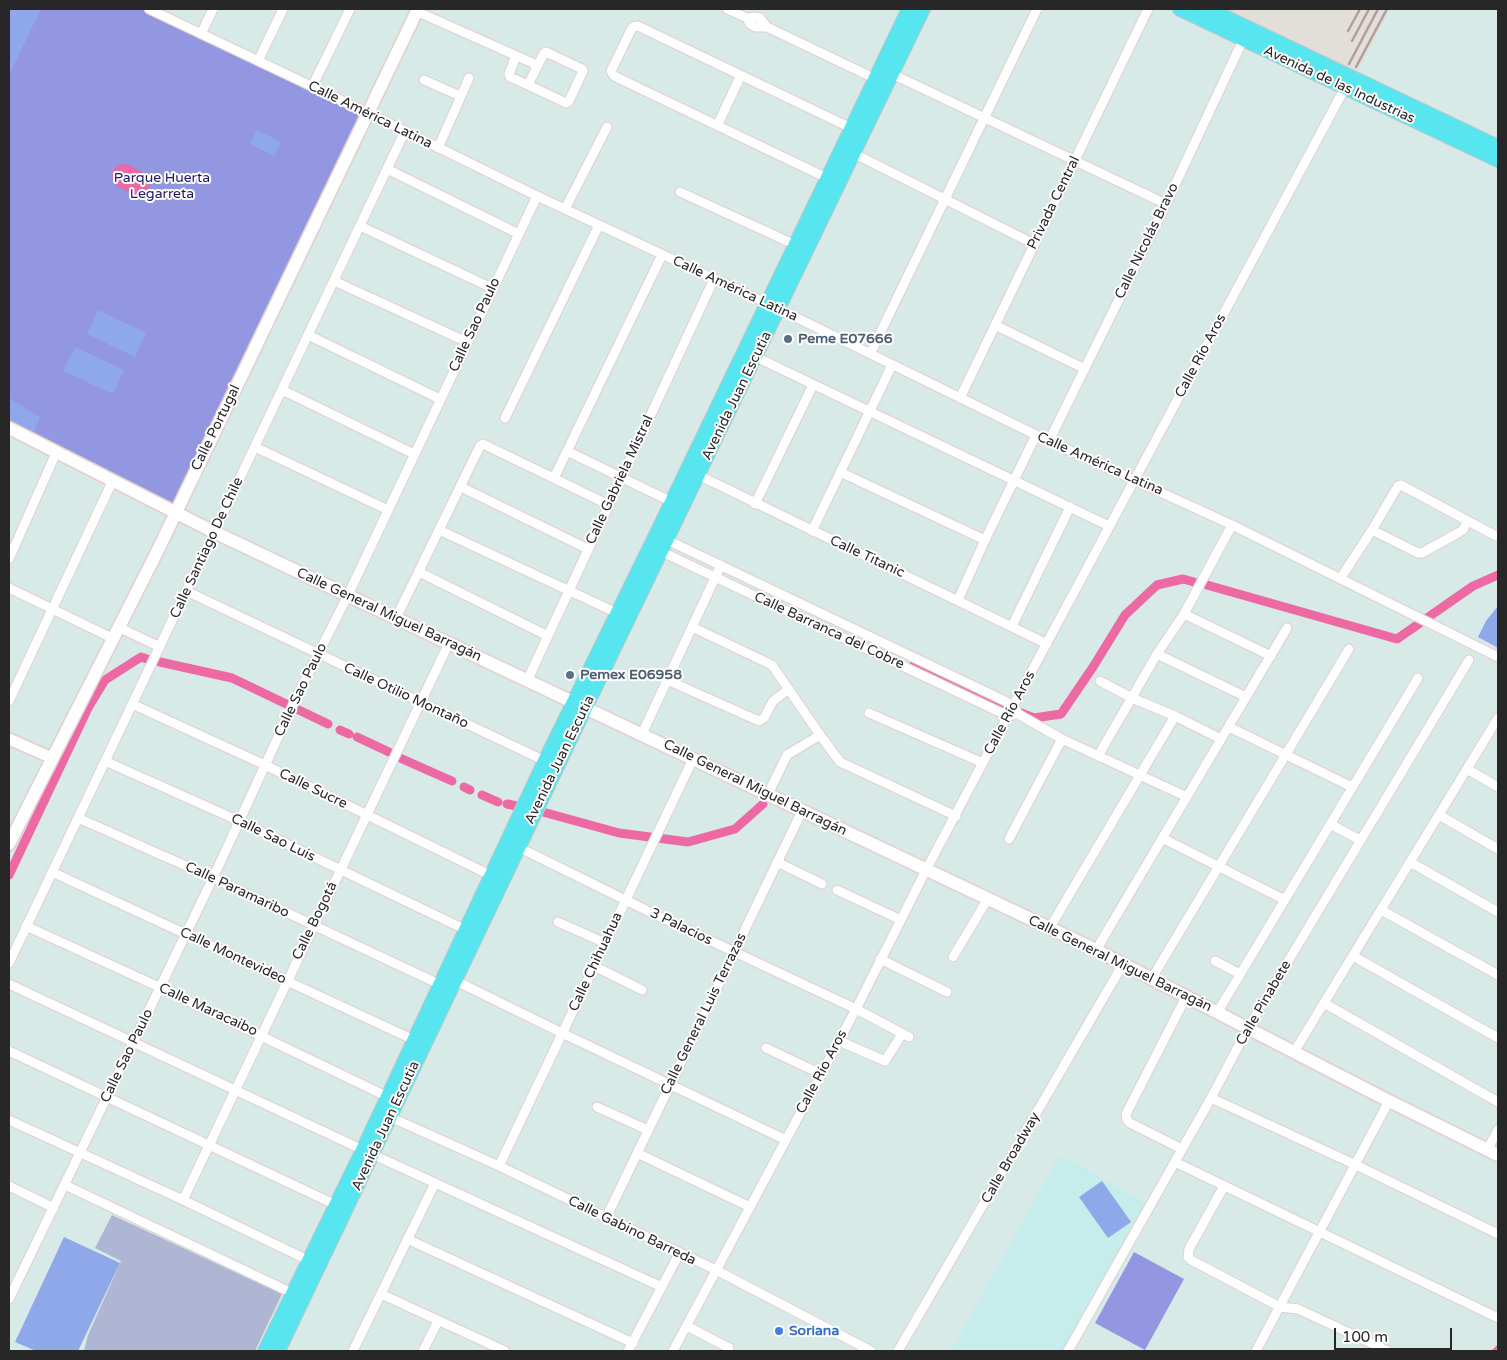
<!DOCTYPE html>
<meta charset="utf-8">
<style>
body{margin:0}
#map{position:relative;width:1507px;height:1360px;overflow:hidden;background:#d8eae7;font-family:"Varela Round",sans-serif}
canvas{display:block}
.frame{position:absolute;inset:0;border:10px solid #272727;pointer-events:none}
.scale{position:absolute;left:1334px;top:1328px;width:118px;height:22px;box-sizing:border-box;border:2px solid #272727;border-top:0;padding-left:6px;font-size:15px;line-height:18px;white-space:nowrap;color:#272727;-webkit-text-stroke:4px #fff;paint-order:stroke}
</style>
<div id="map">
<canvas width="1507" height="1360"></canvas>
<div class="frame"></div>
<div class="scale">100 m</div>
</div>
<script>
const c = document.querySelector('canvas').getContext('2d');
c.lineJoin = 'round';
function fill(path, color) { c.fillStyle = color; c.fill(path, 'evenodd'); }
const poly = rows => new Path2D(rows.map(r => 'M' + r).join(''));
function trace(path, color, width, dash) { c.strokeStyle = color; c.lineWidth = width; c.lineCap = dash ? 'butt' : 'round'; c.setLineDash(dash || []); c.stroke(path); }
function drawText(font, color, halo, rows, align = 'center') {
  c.font = font + ' "Varela Round",sans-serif'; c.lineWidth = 4; c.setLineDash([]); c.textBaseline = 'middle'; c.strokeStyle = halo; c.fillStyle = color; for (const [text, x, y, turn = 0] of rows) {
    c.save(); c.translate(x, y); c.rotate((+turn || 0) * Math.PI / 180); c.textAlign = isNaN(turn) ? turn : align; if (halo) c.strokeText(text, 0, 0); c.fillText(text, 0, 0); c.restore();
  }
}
const industrial = poly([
 [1220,9,1390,9,1356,74]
]);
const education = poly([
 [1060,1154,1147,1204,1065,1351,951,1351]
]);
const green = poly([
 [9,9,149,9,368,113,176,513,9,428],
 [1134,1252,1184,1279,1145,1350,1095,1323]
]);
const cemetery = poly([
 [112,1215,282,1294,255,1351,84,1351,88,1335,121,1261,95,1248]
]);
const pitch = poly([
 [9,9,41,9,9,75],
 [257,130,281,142,274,156,250,144],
 [98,310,146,333,135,357,87,334],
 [75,347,124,370,113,394,63,371],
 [9,398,40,417,34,433,9,420],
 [1498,606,1498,648,1478,637,1486,621],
 [1102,1181,1131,1222,1108,1238,1079,1197],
 [64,1237,120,1263,78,1351,36,1351,15,1342]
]);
const water = poly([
 [122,164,129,165,143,173,148,182,149,187,146,191,140,194,134,195,117,186,111,175,116,167]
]);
const stream = poly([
 [1493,1351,1498,1346]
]);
const canal = poly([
 [1207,585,1397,639,1473,586,1498,575],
 [160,662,232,678,328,724],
 [913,666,915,666,995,703,1011,709],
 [1021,713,1034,718,1061,714,1093,667,1125,615,1157,585,1183,579,1194,582],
 [340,730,349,734],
 [357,737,389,752],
 [400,758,452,781],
 [464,787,470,790],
 [482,795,498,802],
 [507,804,517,806],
 [543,812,619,833,688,842,735,829,763,804],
 [9,875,88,708,105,680,141,657,147,659]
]);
const minor = poly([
 [149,9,368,113,537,196,779,309,1036,435,1232,525,1498,657],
 [727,9,747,18,755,17,760,18,767,27,880,81],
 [416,11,537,65],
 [747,18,750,24,755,27,767,27],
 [201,34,213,9],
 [516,56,509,74,510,77,528,85,566,103,569,101,583,71,582,69,546,52,544,53,528,85],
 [258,61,283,9],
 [888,72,1166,204],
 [424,80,460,96],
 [312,87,350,9],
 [718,124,740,77],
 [438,148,469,78],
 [853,153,1034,244],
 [387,169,519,234],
 [831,180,614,76,611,71,631,30,633,27,638,26,851,128],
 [680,192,800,247],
 [565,209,607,127],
 [360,226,492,288],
 [334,281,467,342],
 [995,325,1085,369],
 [308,335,440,399],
 [870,354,1037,9],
 [756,357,1109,526],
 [282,390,414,454],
 [960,398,1148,9],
 [505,418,599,225],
 [1049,441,1166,204,1243,40],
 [255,447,388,510],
 [567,451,672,502],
 [840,472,985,540],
 [694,473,1047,644],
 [554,478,662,255],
 [461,487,588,549],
 [755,504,813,385],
 [439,530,617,613],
 [1372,530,1418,553,1422,553,1458,533,1463,530,1467,521],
 [812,531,892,365],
 [663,538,1005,701,1013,706,1018,714,1062,739,1187,797],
 [658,550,1008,716,1013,715],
 [9,559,56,453],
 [419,572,548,636],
 [1340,579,1372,530,1398,486,1401,485,1496,536],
 [9,588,114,639],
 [186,591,545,761],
 [958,600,985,540,1036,435],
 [1184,614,1271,656],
 [396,618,480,446,483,444,609,505],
 [1012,626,1070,507],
 [692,627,772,665,820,735,840,762,956,816],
 [120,628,160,647],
 [1157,654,1246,697],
 [667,680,759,721,764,718,773,701,789,689],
 [527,681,714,279],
 [1100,681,1132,698,1175,716,1221,739],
 [9,701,113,480],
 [132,704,265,765,492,876],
 [869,713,983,763],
 [1229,727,1352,787],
 [642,734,721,565],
 [1098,756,1157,654,1184,614,1232,525],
 [105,761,239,821,466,930],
 [1467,769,1498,787],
 [768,794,787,755,820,735],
 [1439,815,1498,849],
 [78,818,213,878,443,986],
 [1330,824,1360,840],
 [1162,838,1285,900],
 [1009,839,1062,739],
 [516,846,660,917,856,1009,909,1037],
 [777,862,822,884],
 [1410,862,1498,912],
 [52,872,414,1040],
 [837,890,901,920],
 [1381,910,1498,975],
 [558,922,605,943],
 [26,926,159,987,388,1097],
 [1049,929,1175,716],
 [1096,950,1287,628],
 [1353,956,1498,1038],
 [953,957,987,900],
 [880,959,947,992],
 [1215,961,1240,974],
 [9,963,405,131],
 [594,966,642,990],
 [1152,978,1349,649],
 [452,979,562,1033,786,1140],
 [9,984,363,1150,662,1287],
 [1324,1003,1498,1102],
 [1217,1013,1418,678],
 [839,1041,885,1061,902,1034],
 [766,1048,821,1074],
 [9,1051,336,1205],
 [1294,1052,1498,718],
 [1211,1098,1356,1165,1498,1234],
 [597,1107,648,1130],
 [390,1117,499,1166,716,1270,871,1351],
 [9,1120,183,1200,312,1262],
 [1182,1149,1130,1123,1127,1120,1126,1114,1186,997],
 [1487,1150,1498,1130],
 [637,1153,750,1207],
 [1175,1162,1498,1318],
 [499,1166,693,759],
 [65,1185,292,1293],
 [9,1186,54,1208],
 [1224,1186,1189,1249,1188,1257,1191,1260,1280,1307,1298,1309,1388,1351],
 [183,1200,449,643],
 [606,1218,802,811],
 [407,1239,633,1343],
 [381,1294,505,1351],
 [9,1299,213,878,298,694,348,595,537,196],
 [687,1326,729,1348],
 [353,1351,435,1183],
 [423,1351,438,1321],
 [628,1351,679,1254],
 [673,1351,856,1009,926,870,1013,706,1347,84],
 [898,1351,1123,964],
 [1068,1351,1211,1098,1248,1028,1469,660],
 [1256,1351,1389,1101]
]);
const tertiary = poly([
 [9,739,52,758]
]);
const secondary = poly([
 [9,428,214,532,1096,950,1389,1101,1498,1155],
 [9,844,156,554,418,9]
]);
const primary = poly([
 [1180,9,1498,160],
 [1208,9,1498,147],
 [265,1351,363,1150,545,761,656,535,909,9],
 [278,1351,585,708,923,9]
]);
const rail = poly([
 [1348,31,1360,9],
 [1352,41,1369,9],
 [1349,64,1378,9],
 [1356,67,1387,9]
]);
const markers = [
 [788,339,5,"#5c6f8a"],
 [570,675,5,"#5c6f8a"],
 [779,1331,5,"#3f7fe0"]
];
const streetNames = [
 ["Avenida de las Industrias",1339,85,25],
 ["Calle América Latina",370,115,26],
 ["Privada Central",1054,203,-64],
 ["Calle Nicolás Bravo",1147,241,-64],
 ["Calle América Latina",735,289,25],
 ["Calle Sao Paulo",475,325,-65],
 ["Calle Río Aros",1201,356,-62],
 ["Avenida Juan Escutia",737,396,-64],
 ["Calle Portugal",216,428,-64],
 ["Calle América Latina",1100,464,24],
 ["Calle Gabriela Mistral",620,480,-65],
 ["Calle Santiago De Chile",207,548,-65],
 ["Calle Titanic",867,557,25],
 ["Calle General Miguel Barragán",389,615,25],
 ["Calle Barranca del Cobre",829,631,25],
 ["Calle Sao Paulo",301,690,-64],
 ["Calle Otilio Montaño",406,696,25],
 ["Calle Río Aros",1010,713,-62],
 ["Avenida Juan Escutia",560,760,-64],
 ["Calle General Miguel Barragán",755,788,26],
 ["Calle Sucre",313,789,26],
 ["Calle Sao Luis",273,838,26],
 ["Calle Paramaribo",237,890,25],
 ["Calle Bogotá",315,921,-64],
 ["3 Palacios",681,927,26],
 ["Calle Montevideo",233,956,25],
 ["Calle Chihuahua",596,962,-65],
 ["Calle General Miguel Barragán",1120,964,26],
 ["Calle Pinabete",1264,1003,-60],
 ["Calle Maracaibo",208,1010,25],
 ["Calle General Luis Terrazas",704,1014,-64],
 ["Calle Sao Paulo",127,1056,-64],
 ["Calle Río Aros",822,1072,-62],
 ["Avenida Juan Escutia",386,1126,-65],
 ["Calle Broadway",1011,1158,-60],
 ["Calle Gabino Barreda",632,1231,26]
];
const parkNames = [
 ["Parque Huerta",162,178],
 ["Legarreta",162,194]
];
const serviceNames = [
 ["Peme E07666",798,339],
 ["Pemex E06958",580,675]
];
const shopNames = [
 ["Soriana",789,1331]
];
fill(industrial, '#e2ded9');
fill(education, '#c6eceb');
fill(green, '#9397e1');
fill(cemetery, '#afb6d4');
fill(pitch, '#8fa8e9');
fill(water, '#ed69a3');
trace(stream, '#ed69a3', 2.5);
trace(canal, '#ed69a3', 9);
trace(minor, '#e0cfcd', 11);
trace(tertiary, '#e0cfcd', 14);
trace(secondary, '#e0cfcd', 15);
trace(primary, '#c7c7c7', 16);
trace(minor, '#fff', 9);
trace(tertiary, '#fff', 11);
trace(secondary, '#fff', 12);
trace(primary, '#57e6ef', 14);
trace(rail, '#b19e9b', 2.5);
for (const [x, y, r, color] of markers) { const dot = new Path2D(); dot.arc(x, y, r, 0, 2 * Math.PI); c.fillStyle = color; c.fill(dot); trace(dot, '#fff', 2); }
drawText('14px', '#272727', '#fff', streetNames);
drawText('14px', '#1f1962', '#fff', parkNames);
drawText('bold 14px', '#4e5e75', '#fff', serviceNames, 'left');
drawText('bold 14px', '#366cbe', '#fff', shopNames, 'left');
</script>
